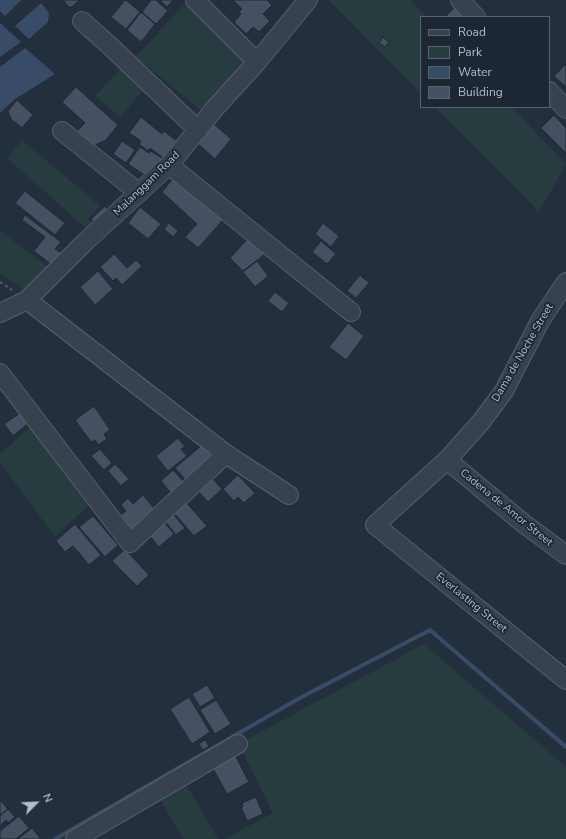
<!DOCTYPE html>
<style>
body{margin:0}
#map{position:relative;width:566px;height:839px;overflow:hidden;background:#242f3e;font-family:"Nunito Sans",sans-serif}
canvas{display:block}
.legend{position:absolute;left:420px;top:16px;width:130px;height:92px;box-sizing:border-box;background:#1d2633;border:1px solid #59626f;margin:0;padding:5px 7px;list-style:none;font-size:12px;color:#b4bcc9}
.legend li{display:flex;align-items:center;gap:8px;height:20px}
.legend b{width:20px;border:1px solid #59626f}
.north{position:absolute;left:16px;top:783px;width:40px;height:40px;-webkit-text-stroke:3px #1d2633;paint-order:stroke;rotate:66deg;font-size:11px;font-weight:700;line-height:16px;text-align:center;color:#b4bcc9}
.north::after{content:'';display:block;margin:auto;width:14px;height:18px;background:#b4bcc9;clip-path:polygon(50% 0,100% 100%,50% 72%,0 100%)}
</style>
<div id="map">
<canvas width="566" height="839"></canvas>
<ul class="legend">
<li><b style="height:5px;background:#38414e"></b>Road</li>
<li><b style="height:11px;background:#263c3f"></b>Park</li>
<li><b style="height:11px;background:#394c67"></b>Water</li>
<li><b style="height:11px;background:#455162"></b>Building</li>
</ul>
<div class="north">N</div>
</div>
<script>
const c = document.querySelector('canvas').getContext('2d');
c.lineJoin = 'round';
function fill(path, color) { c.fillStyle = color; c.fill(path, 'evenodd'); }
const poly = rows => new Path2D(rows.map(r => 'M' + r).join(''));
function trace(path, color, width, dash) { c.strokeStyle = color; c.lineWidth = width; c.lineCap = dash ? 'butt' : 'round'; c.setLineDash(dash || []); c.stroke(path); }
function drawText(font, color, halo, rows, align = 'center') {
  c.font = font + ' "Nunito Sans",sans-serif'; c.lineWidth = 3.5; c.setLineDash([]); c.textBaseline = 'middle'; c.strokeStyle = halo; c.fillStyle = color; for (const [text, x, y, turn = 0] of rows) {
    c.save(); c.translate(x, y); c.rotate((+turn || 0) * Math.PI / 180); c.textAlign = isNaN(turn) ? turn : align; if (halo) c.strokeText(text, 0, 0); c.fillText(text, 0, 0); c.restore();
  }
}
const green = poly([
 [188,0,257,52,202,111,136,57],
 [329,0,410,0,426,17,421,17,421,93],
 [127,63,149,84,120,117,95,96],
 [435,107,512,107,566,164,539,212],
 [22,140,100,206,88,219,94,226,89,231,7,158],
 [0,230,49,268,27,292,0,273],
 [33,424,92,502,55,537,0,463,0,454],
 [424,644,566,767,566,839,224,839,273,813,243,752,242,742],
 [185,783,218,839,183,839,159,798]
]);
const water = poly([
 [0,0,21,0,5,16,0,11],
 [41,3,49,13,48,22,29,39,15,26],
 [0,23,21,42,0,57],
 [25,48,55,74,15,99,0,113,0,67]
]);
const stream = poly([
 [55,839,298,699,430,630,566,747]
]);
const building = poly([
 [63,0,80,0,70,8,63,0],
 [125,0,126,0,140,12,126,29,111,17,125,0],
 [151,0,156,0,168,11,156,24,142,12,151,0],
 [160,0,173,0,167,7,160,0],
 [233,0,267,0,272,5,263,14,270,21,259,32,253,27,246,34,234,22,241,14,239,12,242,9,233,0],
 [459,3,470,17,445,17,459,3],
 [141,12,155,24,141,42,127,30,141,12],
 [383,37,389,42,385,47,379,43,383,37],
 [565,65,566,66,566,87,554,76,565,65],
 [76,87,118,125,106,140,91,147,75,133,85,123,62,102,76,87],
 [17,100,33,115,22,128,11,119,8,111,17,100],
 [554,115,566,128,566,153,541,128,554,115],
 [141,117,162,134,164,131,181,144,166,160,150,148,148,151,139,144,141,141,129,133,141,117],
 [213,123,231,139,215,159,196,142,213,123],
 [122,141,135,150,126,163,113,154,122,141],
 [140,147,149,153,151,151,165,160,149,178,128,164,140,147],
 [176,175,224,219,198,248,185,237,197,224,162,192,176,175],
 [25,191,65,223,55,235,15,203,25,191],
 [105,206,110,212,96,225,91,219,105,206],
 [140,207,161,224,148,239,128,223,140,207],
 [25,215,61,242,55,249,61,253,52,265,34,251,45,237,22,220,25,215],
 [169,223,178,231,173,237,164,229,169,223],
 [323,223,339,236,331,247,315,234,323,223],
 [253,233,269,251,243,271,230,258,253,233],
 [321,241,336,254,327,264,312,252,321,241],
 [114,254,127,268,136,260,142,266,122,285,116,278,113,281,100,267,114,254],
 [257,261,268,276,255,287,243,272,257,261],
 [98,271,113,289,95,305,80,287,98,271],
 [360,275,369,283,356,298,347,291,360,275],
 [275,292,289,303,282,312,268,301,275,292],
 [348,323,364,336,346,360,329,347,348,323],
 [94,406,110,430,104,434,107,439,98,445,95,440,91,442,75,420,94,406],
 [20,413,31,421,13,436,4,424,20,413],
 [178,438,185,447,181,449,187,456,168,471,156,456,178,438],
 [202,445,215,460,188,483,175,468,202,445],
 [100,449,112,463,104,470,91,456,100,449],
 [115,464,129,479,121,486,108,471,115,464],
 [173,470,185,483,174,497,161,481,173,470],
 [238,475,255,493,244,503,238,497,234,501,223,489,238,475],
 [211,477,222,489,208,502,197,490,211,477],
 [143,495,158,513,131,536,116,519,126,511,121,505,128,498,133,504,143,495],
 [185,501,207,526,194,536,173,512,185,501],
 [172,513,185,528,176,535,164,520,172,513],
 [93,516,118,545,105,557,79,527,93,516],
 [164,522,174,534,159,547,149,535,164,522],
 [75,524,101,555,89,565,73,546,65,552,56,541,75,524],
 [125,549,149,575,137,586,112,561,125,549],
 [207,685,215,698,200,707,192,694,207,685],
 [189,697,210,732,192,744,170,709,189,697],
 [216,700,231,724,215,734,200,710,216,700],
 [205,740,209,746,203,750,199,744,205,740],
 [234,753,249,782,227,794,211,765,234,753],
 [256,797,263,814,247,821,241,807,243,807,242,803,256,797],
 [0,800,8,809,0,815,0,800],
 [8,809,15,817,8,823,6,820,0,826,0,816,8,809],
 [19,816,29,828,16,839,1,839,0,837,0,831,19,816],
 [32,828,41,839,18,839,32,828]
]);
const path = poly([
 [0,282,12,290]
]);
const minor = poly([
 [195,0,257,62],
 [460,0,476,17],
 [82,21,109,45,198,130],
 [549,91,566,109],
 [62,131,139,193],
 [169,165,351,312],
 [566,282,540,321,504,391,481,422,447,460,375,525,566,680],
 [27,300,226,454,289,495],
 [0,313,27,300,85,242,169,165,216,107,257,62,308,0],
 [0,373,130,543,226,454],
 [447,460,523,523,566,555],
 [75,839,238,744]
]);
const streetNames = [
 ["Malanggam Road",147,184,-44],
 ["Dama de Noche Street",523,353,-60],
 ["Cadena de Amor Street",506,508,39],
 ["Everlasting Street",471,603,39]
];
fill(green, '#263c3f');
fill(water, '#394c67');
trace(stream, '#394c67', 4);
fill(building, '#455162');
trace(building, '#1f2835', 1);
trace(minor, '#565f6c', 20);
trace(path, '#44595c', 2.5, [3, 3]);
trace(minor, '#38414e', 18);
drawText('11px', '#b4bcc9', '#1d2633', streetNames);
</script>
